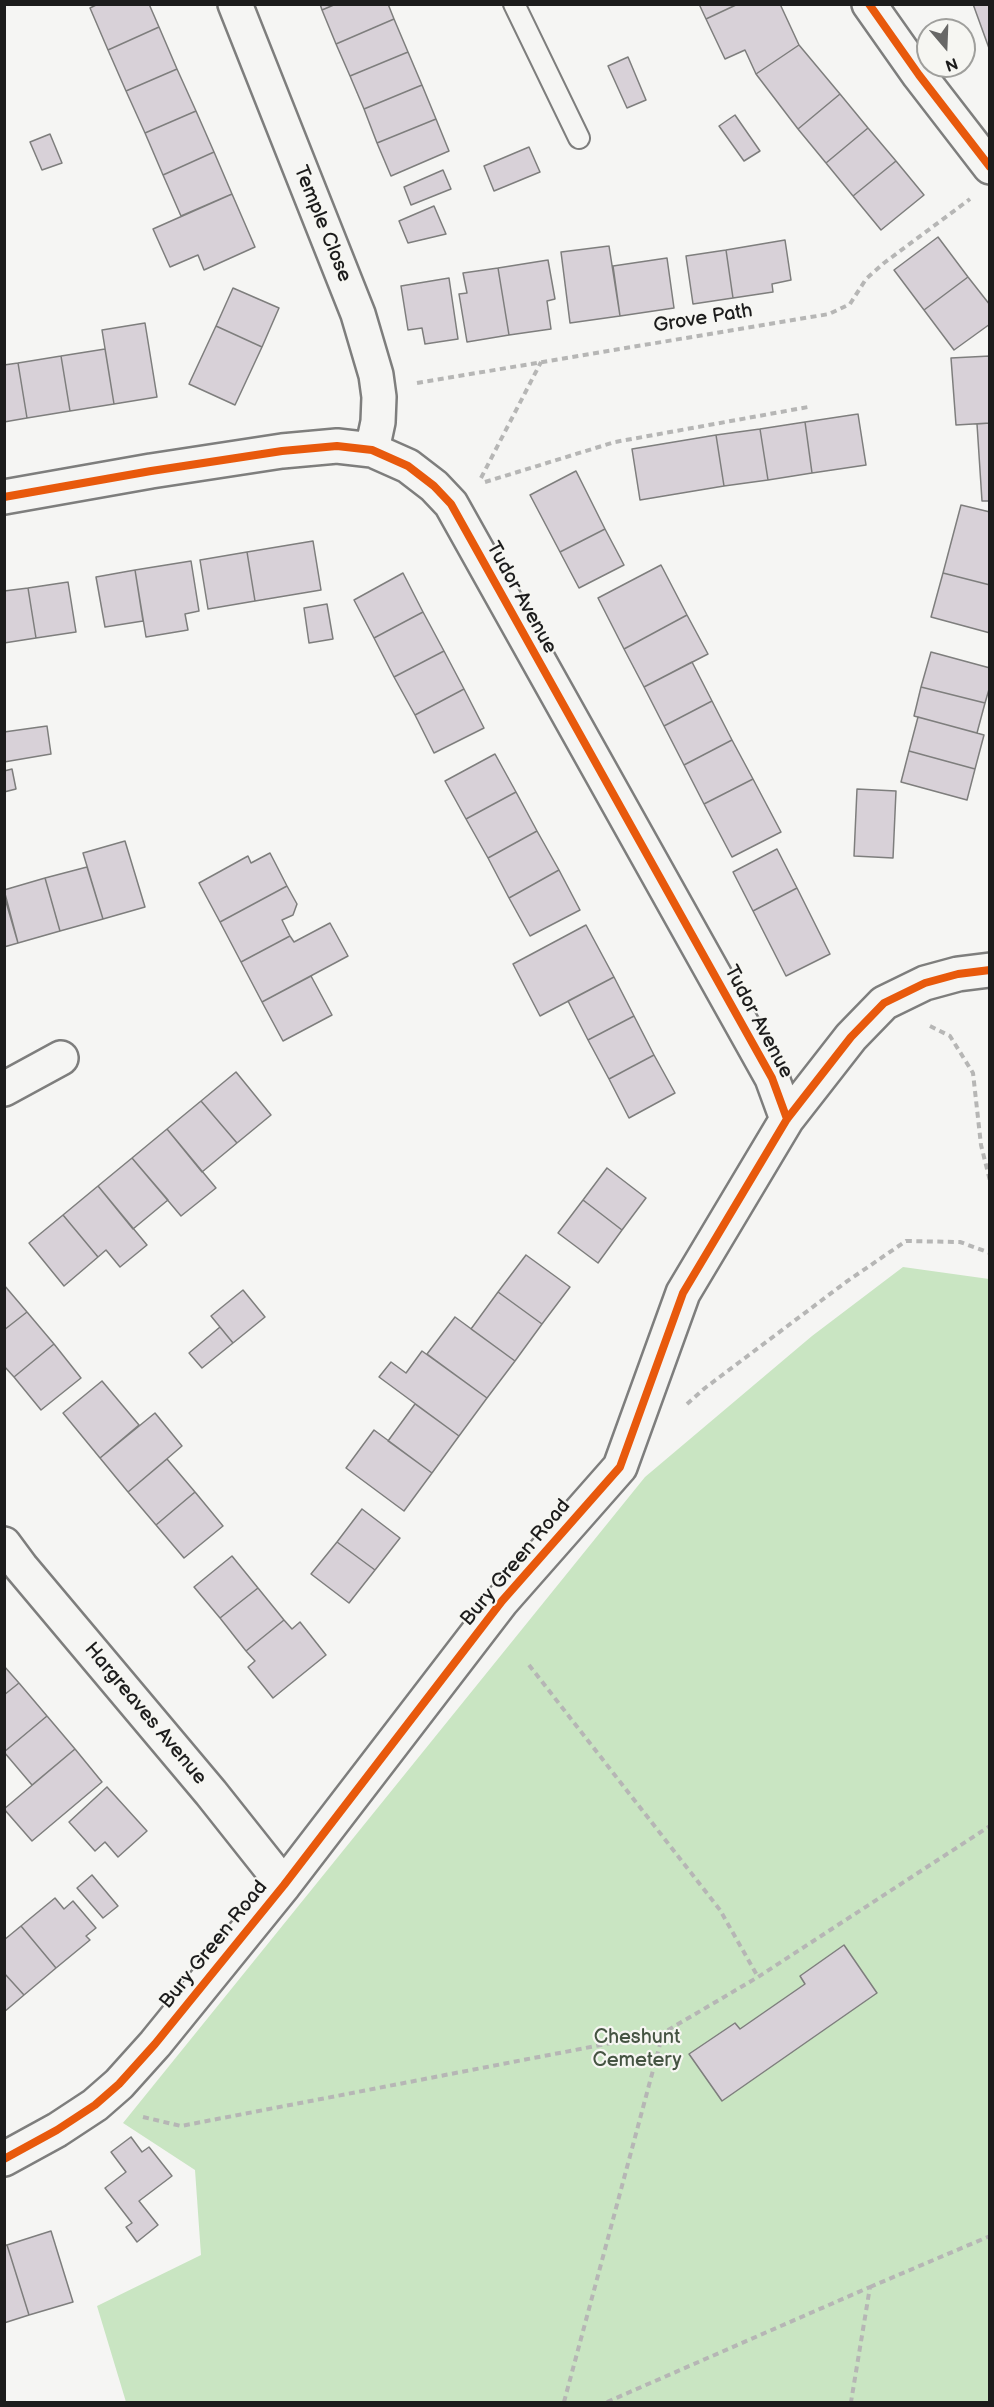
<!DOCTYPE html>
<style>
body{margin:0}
#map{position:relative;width:994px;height:2407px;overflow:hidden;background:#f5f5f3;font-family:"Balsamiq Sans",sans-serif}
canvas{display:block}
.frame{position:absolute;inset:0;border:6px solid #1c1c1c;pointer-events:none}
.north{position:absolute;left:916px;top:18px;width:60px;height:60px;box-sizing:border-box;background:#f6f6f2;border:2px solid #9f9f9c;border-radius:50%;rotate:161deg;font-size:16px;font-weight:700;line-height:24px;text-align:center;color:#1c1c1c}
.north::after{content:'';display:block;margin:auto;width:21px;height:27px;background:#686867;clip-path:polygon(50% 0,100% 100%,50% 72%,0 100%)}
</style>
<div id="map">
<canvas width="994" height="2407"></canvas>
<div class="frame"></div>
<div class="north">N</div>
</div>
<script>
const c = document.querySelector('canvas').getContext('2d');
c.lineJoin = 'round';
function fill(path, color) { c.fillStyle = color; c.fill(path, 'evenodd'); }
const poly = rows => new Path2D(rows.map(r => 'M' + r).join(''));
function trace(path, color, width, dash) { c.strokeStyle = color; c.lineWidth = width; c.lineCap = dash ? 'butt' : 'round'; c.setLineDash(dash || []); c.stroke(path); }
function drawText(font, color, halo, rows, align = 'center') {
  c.font = font + ' "Balsamiq Sans",sans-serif'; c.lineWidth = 4.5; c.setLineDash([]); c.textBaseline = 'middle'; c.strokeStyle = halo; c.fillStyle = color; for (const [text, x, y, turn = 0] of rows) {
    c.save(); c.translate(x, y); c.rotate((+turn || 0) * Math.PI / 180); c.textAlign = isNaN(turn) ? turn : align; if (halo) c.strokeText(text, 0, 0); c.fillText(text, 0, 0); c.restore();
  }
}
const green = poly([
 [903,1267,989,1279,989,2402,126,2402,97,2306,201,2255,195,2170,123,2123,645,1477,812,1336]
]);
const building = poly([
 [98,4,149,4,159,27,108,50,90,8,98,4],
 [320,4,336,4,322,10,320,4],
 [336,4,388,4,394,19,336,44,322,10,336,4],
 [699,4,738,4,706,19,699,4],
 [738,4,780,4,799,45,756,74,745,50,725,59,706,19,738,4],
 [973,4,990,4,990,51,973,4],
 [394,19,408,52,350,76,336,44,394,19],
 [159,27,177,69,126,91,108,50,159,27],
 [799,45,840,94,798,129,756,74,799,45],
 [408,52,422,85,364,109,350,76,408,52],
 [628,57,646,100,627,108,608,66,628,57],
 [177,69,196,111,145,133,126,91,177,69],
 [422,85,436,119,377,143,364,109,422,85],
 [840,94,868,128,826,163,798,129,840,94],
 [196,111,214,152,163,175,145,133,196,111],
 [735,115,760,151,744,161,719,126,735,115],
 [436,119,449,151,391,176,377,143,436,119],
 [868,128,896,161,853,196,826,163,868,128],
 [50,134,62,163,42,170,30,142,50,134],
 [529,147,540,172,494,191,484,166,529,147],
 [214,152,232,194,181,216,163,175,214,152],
 [896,161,924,195,881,230,853,196,896,161],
 [443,170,451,189,411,205,404,187,443,170],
 [232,194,255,247,204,270,198,255,170,267,153,229,232,194],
 [434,206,446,234,408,243,399,221,434,206],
 [938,237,968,277,924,310,894,270,938,237],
 [785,240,791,280,772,284,773,292,733,298,726,250,785,240],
 [609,246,620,316,570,323,561,252,609,246],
 [726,250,733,298,693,304,686,256,726,250],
 [667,258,674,308,620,316,613,266,667,258],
 [548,260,555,299,547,301,551,329,509,335,498,268,548,260],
 [498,268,509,335,467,342,459,294,467,293,463,273,498,268],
 [968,277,990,305,990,324,954,350,924,310,968,277],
 [449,278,458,339,425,344,422,328,408,330,401,286,449,278],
 [233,288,279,308,262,347,216,326,233,288],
 [145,323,157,397,114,404,102,330,145,323],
 [216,326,262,347,235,405,189,384,216,326],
 [105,349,114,404,70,411,61,356,105,349],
 [61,356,70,411,27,418,18,363,61,356],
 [990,356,990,423,956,425,951,358,990,356],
 [18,363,27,418,4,422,4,365,18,363],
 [858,414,866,465,812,473,805,422,858,414],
 [805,422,812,473,768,480,760,429,805,422],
 [990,423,990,501,982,501,977,424,990,423],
 [760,429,768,480,724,486,716,435,760,429],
 [716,435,724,486,640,500,632,449,716,435],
 [576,471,605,529,560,552,530,495,576,471],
 [961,505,990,512,990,585,943,573,961,505],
 [605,529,624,565,579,588,560,552,605,529],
 [313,541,321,590,255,601,247,552,313,541],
 [247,552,255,601,208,609,200,560,247,552],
 [191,561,199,611,185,614,188,630,146,637,135,570,191,561],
 [661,565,687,615,624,649,598,598,661,565],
 [135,570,143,621,105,627,96,577,135,570],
 [403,573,423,612,374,638,354,600,403,573],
 [943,573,990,585,990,633,931,617,943,573],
 [68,582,76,632,36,638,28,588,68,582],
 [28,588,36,638,4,643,4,591,28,588],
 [327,604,333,639,309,643,304,608,327,604],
 [423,612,444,651,394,677,374,638,423,612],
 [687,615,708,654,644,687,624,649,687,615],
 [444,651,464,689,415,715,394,677,444,651],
 [931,652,990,668,990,686,985,703,921,687,931,652],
 [692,662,712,701,664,726,644,687,692,662],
 [921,687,985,703,977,733,914,716,921,687],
 [464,689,484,728,434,753,415,715,464,689],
 [712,701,732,740,684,765,664,726,712,701],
 [918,717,984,735,975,769,909,751,918,717],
 [47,726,51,754,4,762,4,732,47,726],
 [732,740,753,779,704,804,684,765,732,740],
 [909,751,975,769,967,800,901,782,909,751],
 [495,754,516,792,466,819,445,781,495,754],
 [12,769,16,789,4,792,4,771,12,769],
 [753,779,781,832,732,857,704,804,753,779],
 [857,789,896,791,893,858,854,856,857,789],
 [516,792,537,831,488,858,466,819,516,792],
 [537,831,559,870,509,898,488,858,537,831],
 [125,841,145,907,103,919,83,853,125,841],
 [777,849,797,888,753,911,733,872,777,849],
 [270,853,287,886,220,922,199,883,248,856,251,863,270,853],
 [87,867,103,919,60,931,45,878,87,867],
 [559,870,580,910,530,936,509,898,559,870],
 [45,878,60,931,18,943,4,890,45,878],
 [287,886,297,904,293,915,282,920,290,936,241,962,220,922,287,886],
 [797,888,830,954,786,976,753,911,797,888],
 [4,895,18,943,4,947,4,895],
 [330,923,348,956,262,1002,241,962,290,936,294,942,330,923],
 [586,925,614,977,540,1016,513,964,586,925],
 [311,976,332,1015,283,1041,262,1002,311,976],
 [614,977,634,1016,588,1040,568,1001,614,977],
 [634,1016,654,1055,609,1079,588,1040,634,1016],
 [654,1055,675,1093,629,1118,609,1079,654,1055],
 [236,1072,271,1115,237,1143,201,1101,236,1072],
 [201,1101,237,1143,202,1172,167,1129,201,1101],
 [167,1129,216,1188,181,1216,132,1158,167,1129],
 [132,1158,168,1200,133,1229,98,1186,132,1158],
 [607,1168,646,1198,622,1230,583,1200,607,1168],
 [98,1186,147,1245,120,1267,106,1250,98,1257,63,1215,98,1186],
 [583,1200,622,1230,598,1263,558,1233,583,1200],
 [63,1215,98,1257,64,1286,29,1243,63,1215],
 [526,1255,570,1287,542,1324,498,1292,526,1255],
 [4,1285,27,1312,4,1330,4,1285],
 [243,1290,265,1317,233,1343,211,1316,243,1290],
 [498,1292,542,1324,515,1361,471,1329,498,1292],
 [27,1312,54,1344,14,1377,4,1366,4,1330,27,1312],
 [455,1317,515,1361,487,1398,427,1354,455,1317],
 [220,1327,233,1343,202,1368,189,1353,220,1327],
 [54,1344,81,1378,41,1410,14,1377,54,1344],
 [422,1351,487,1398,459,1436,379,1377,391,1362,406,1373,422,1351],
 [102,1381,139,1425,100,1458,63,1413,102,1381],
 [415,1404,459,1436,432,1473,388,1441,415,1404],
 [155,1413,182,1446,128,1492,100,1458,155,1413],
 [374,1430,432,1473,404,1511,346,1468,374,1430],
 [167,1459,195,1492,156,1525,128,1492,167,1459],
 [195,1492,223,1526,184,1558,156,1525,195,1492],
 [362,1509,400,1538,375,1570,337,1542,362,1509],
 [337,1542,375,1570,349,1603,311,1574,337,1542],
 [232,1556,258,1588,220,1618,194,1587,232,1556],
 [258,1588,284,1620,246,1651,220,1618,258,1588],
 [284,1620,292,1629,300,1622,326,1655,273,1698,248,1667,255,1661,246,1651,284,1620],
 [4,1666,19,1683,4,1695,4,1666],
 [19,1683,47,1716,4,1752,4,1695,19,1683],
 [47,1716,75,1749,32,1785,4,1752,47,1716],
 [75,1749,102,1782,32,1841,4,1809,75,1749],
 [107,1787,147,1831,118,1857,105,1842,95,1851,69,1822,107,1787],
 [92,1875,118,1906,103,1918,77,1888,92,1875],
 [55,1898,64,1909,73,1901,96,1928,86,1936,90,1940,56,1968,21,1926,55,1898],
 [21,1926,56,1968,24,1995,4,1973,4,1940,21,1926],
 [844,1945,877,1993,722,2101,689,2054,735,2023,740,2029,805,1984,800,1976,844,1945],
 [4,1973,24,1995,4,2012,4,1973],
 [131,2137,142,2152,149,2147,172,2176,139,2201,158,2225,137,2242,126,2227,132,2223,105,2188,126,2172,111,2152,131,2137],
 [51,2231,73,2302,29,2315,7,2245,51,2231],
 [4,2245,7,2245,29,2315,4,2323,4,2245]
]);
const path = poly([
 [417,383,829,314,850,304,866,279,884,263,970,199],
 [481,478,541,362],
 [485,482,615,442,808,407],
 [930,1026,950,1036,973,1073,981,1145,990,1181],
 [687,1404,705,1388,846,1282,906,1241,960,1242,990,1253],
 [529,1665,720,1910,758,1977],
 [143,2117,181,2126,663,2033,758,1977,990,1826],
 [870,2287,990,2236],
 [564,2402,663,2033],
 [607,2402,870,2287,851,2402]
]);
const lane = poly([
 [514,4,579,138]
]);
const street = poly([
 [235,4,358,314,376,375,379,397,378,422,372,450],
 [869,4,919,75,990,167],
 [4,497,151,471,282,451,337,446,372,450,408,466,434,486,451,504,772,1078,787,1119],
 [4,1089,61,1058],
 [4,1544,21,1567,211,1793,284,1885],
 [4,2159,57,2130,95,2105,119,2084,155,2044,284,1885,502,1601,620,1467,683,1293,787,1119,851,1037,884,1003,925,983,958,974,990,970]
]);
const cycleway = poly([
 [869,4,919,75,990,167],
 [4,497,151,471,282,451,337,446,372,450,408,466,434,486,451,504,772,1078,787,1119],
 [4,2159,57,2130,95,2105,119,2084,155,2044,284,1885,502,1601,620,1467,683,1293,787,1119,851,1037,884,1003,925,983,958,974,990,970]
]);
const streetNames = [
 ["Temple Close",322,224,68],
 ["Grove Path",703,319,-9],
 ["Tudor Avenue",521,598,61],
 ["Tudor Avenue",758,1022,62],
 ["Bury Green Road",516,1563,-50],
 ["Hargreaves Avenue",145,1714,50],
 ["Bury Green Road",214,1945,-51]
];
const parkNames = [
 ["Cheshunt",637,2038],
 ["Cemetery",637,2061]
];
fill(green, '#c9e5c2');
fill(building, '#d8d1d8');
trace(building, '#7e7e7d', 1.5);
trace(lane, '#7e7e7d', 24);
trace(street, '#7e7e7d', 38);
trace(path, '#b6b6b5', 4, [6, 4.5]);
trace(lane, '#f5f5f3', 20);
trace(street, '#f5f5f3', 33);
trace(cycleway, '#e8590c', 8);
drawText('20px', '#1c1c1c', '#f6f6f2', streetNames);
drawText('20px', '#455442', '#f6f6f2', parkNames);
</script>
